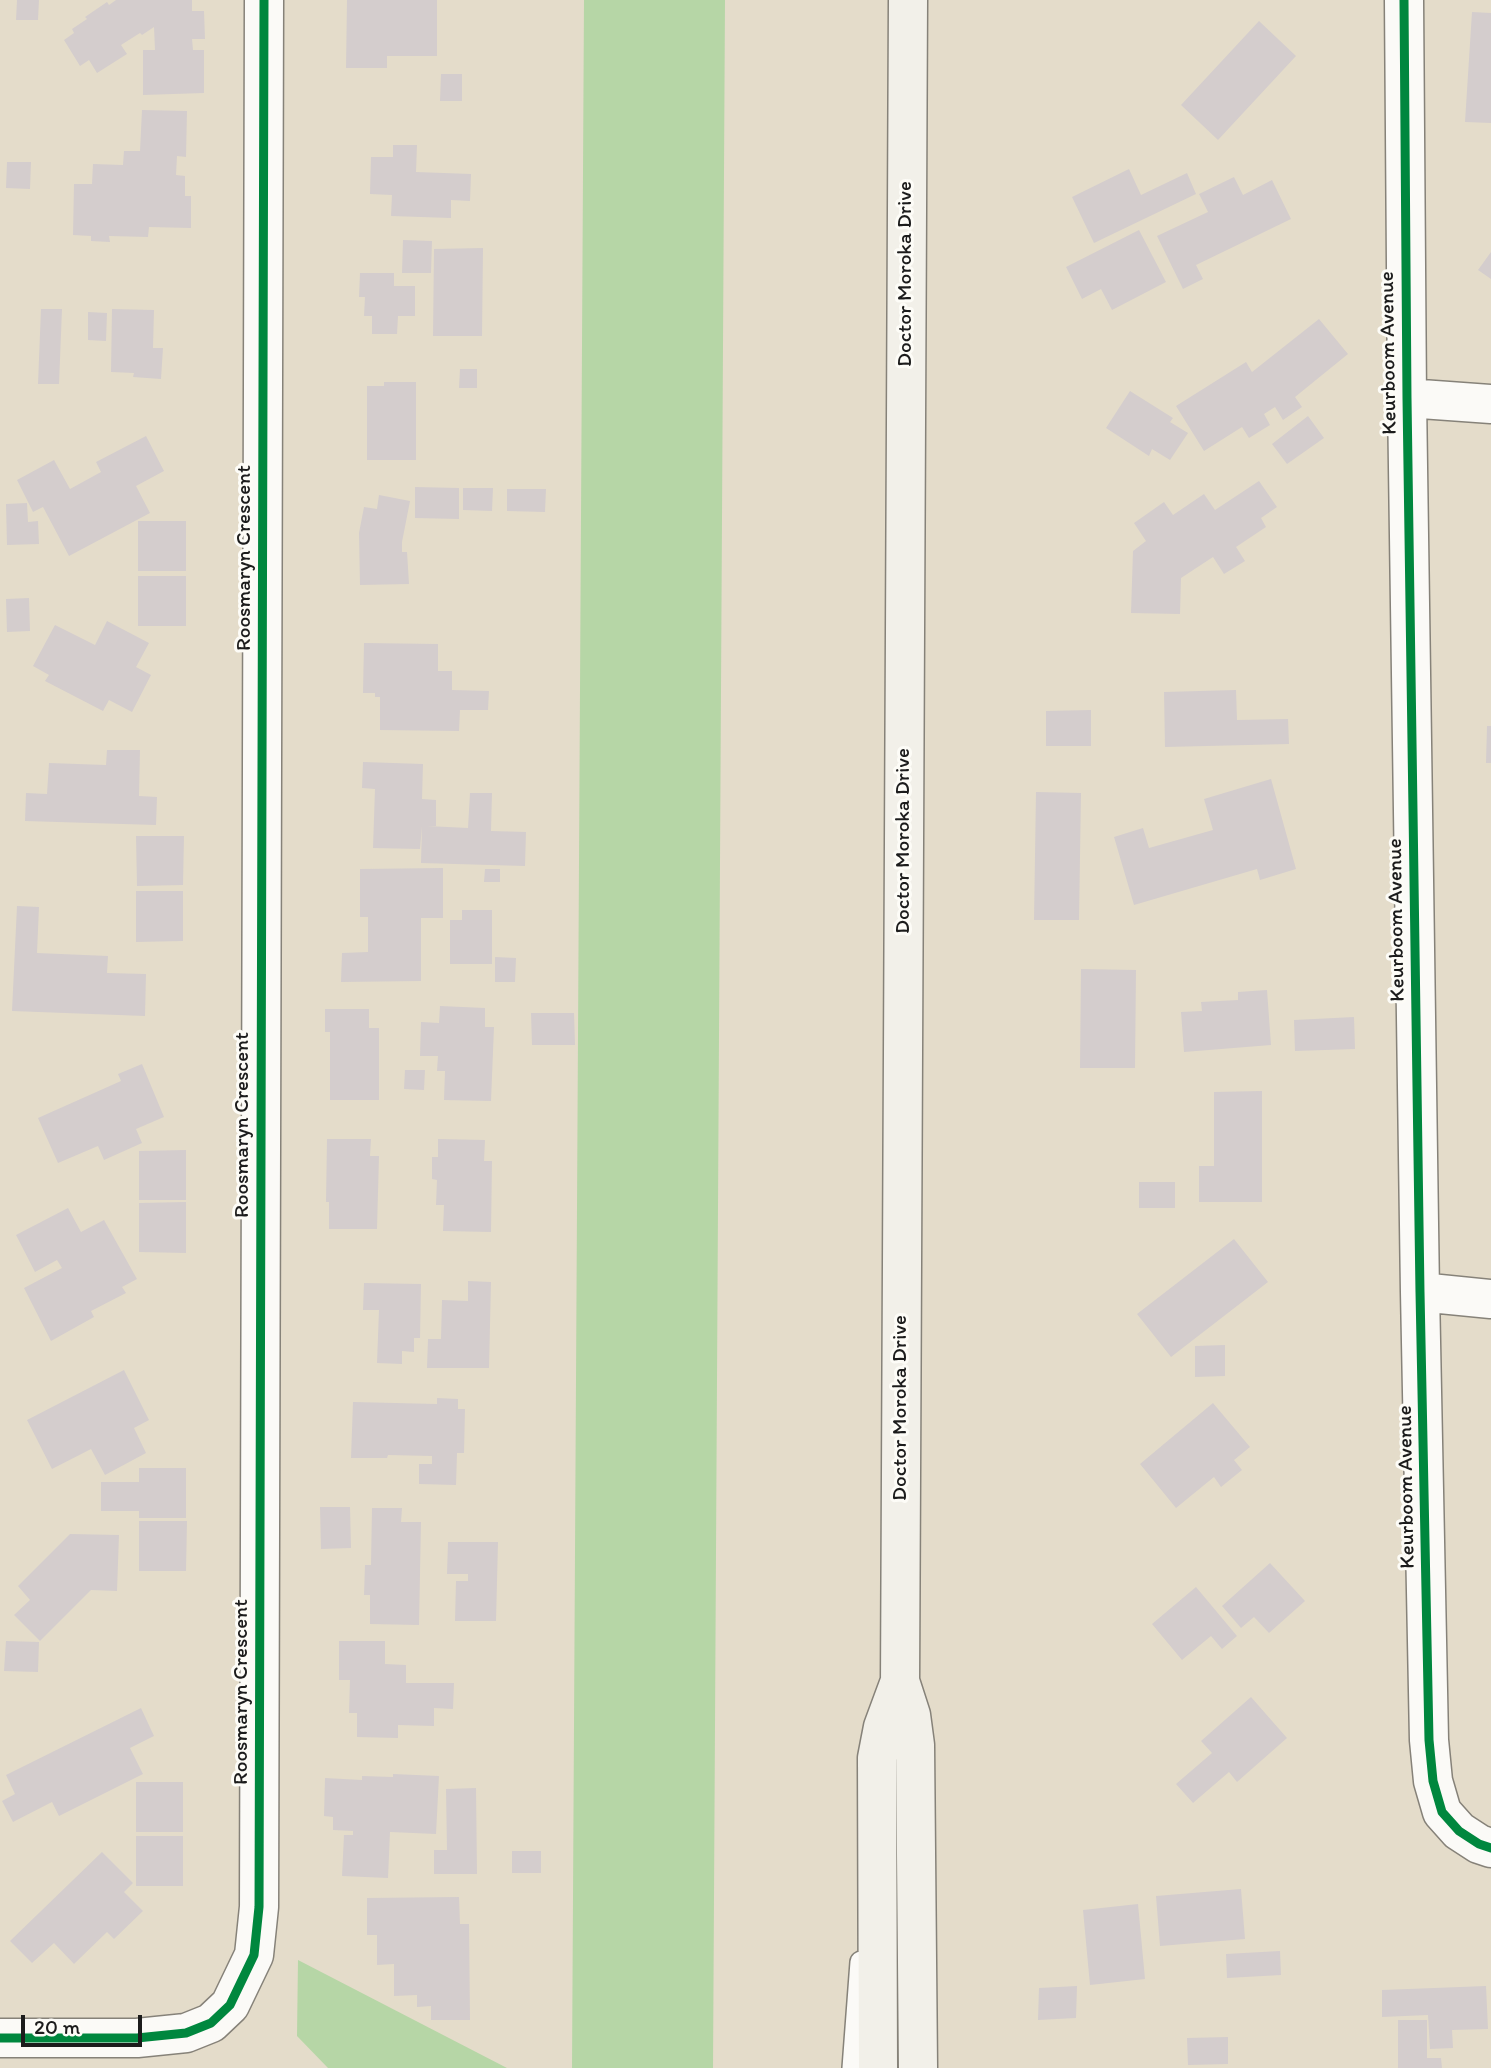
<!DOCTYPE html>
<style>
body{margin:0}
#map{position:relative;width:1491px;height:2068px;overflow:hidden;background:#e4dcca;font-family:Itim,sans-serif}
canvas{display:block}
.scale{position:absolute;left:21px;top:2015px;width:121px;height:32px;box-sizing:border-box;border:4px solid #1c1c1c;border-top:0;padding-left:9px;font-size:21px;line-height:24px;white-space:nowrap;color:#1c1c1c;-webkit-text-stroke:5px #fdfcf7;paint-order:stroke}
</style>
<div id="map">
<canvas width="1491" height="2068"></canvas>
<div class="scale">20 m</div>
</div>
<script>
const c = document.querySelector('canvas').getContext('2d');
c.lineJoin = 'round';
function fill(path, color) { c.fillStyle = color; c.fill(path, 'evenodd'); }
const poly = rows => new Path2D(rows.map(r => 'M' + r).join(''));
function trace(path, color, width, dash) { c.strokeStyle = color; c.lineWidth = width; c.lineCap = dash ? 'butt' : 'round'; c.setLineDash(dash || []); c.stroke(path); }
function drawText(font, color, halo, rows, align = 'center') {
  c.font = font + ' Itim,sans-serif'; c.lineWidth = 6; c.setLineDash([]); c.textBaseline = 'middle'; c.strokeStyle = halo; c.fillStyle = color; for (const [text, x, y, turn = 0] of rows) {
    c.save(); c.translate(x, y); c.rotate((+turn || 0) * Math.PI / 180); c.textAlign = isNaN(turn) ? turn : align; if (halo) c.strokeText(text, 0, 0); c.fillText(text, 0, 0); c.restore();
  }
}
const green = poly([
 [584,0,725,0,713,2068,572,2068],
 [298,1960,507,2068,328,2068,297,2036]
]);
const building = poly([
 [17,0,39,0,38,20,16,20],
 [116,0,192,0,192,11,204,11,205,39,192,39,193,50,204,50,204,93,143,95,143,50,155,50,154,27,142,35,140,33,121,45,127,54,97,73,89,60,80,66,64,40,74,33,72,29,87,19,85,17,107,2,109,5],
 [347,0,437,0,437,56,387,56,387,68,346,68],
 [1472,12,1491,13,1491,123,1465,122],
 [1259,21,1296,56,1218,140,1181,105],
 [441,74,462,74,462,101,440,101],
 [142,110,187,111,186,157,177,156,176,175,185,176,185,196,191,196,191,228,149,227,148,237,109,236,110,242,91,241,91,236,73,235,74,184,92,184,93,164,123,165,124,151,140,151],
 [393,145,417,145,416,172,471,174,470,201,451,200,451,218,391,216,392,195,370,194,371,157,393,157],
 [7,162,31,162,30,189,6,188],
 [1129,169,1141,195,1187,173,1196,194,1094,243,1072,197],
 [1234,177,1243,195,1272,180,1291,219,1196,265,1203,279,1183,289,1157,236,1208,212,1199,194],
 [1139,230,1166,282,1112,310,1101,289,1082,299,1066,267],
 [403,240,432,241,431,273,402,273],
 [483,248,482,336,433,336,434,249],
 [1491,252,1491,279,1478,270],
 [360,273,394,273,394,286,415,286,415,316,398,316,397,334,372,334,372,316,364,316,365,297,359,297],
 [41,309,62,309,59,384,38,384],
 [112,309,154,310,153,348,163,348,161,379,133,377,134,373,111,372],
 [88,312,107,313,106,341,88,340],
 [1319,319,1348,354,1295,397,1302,407,1283,420,1275,407,1264,414,1270,425,1249,438,1242,427,1204,451,1176,406,1246,362,1252,372],
 [460,369,477,369,477,388,459,388],
 [384,382,416,382,416,460,367,460,367,386,384,386],
 [1130,391,1173,418,1170,422,1188,433,1170,460,1152,449,1149,456,1106,428],
 [1308,416,1324,438,1287,464,1272,444],
 [146,436,164,471,136,486,150,513,69,556,43,507,33,512,17,480,54,460,70,489,101,472,96,462],
 [1259,481,1277,507,1261,518,1266,527,1236,547,1245,561,1224,574,1213,557,1181,578,1180,614,1131,613,1133,551,1146,541,1134,523,1164,502,1173,515,1204,494,1215,510],
 [415,487,459,488,459,519,415,518],
 [463,488,493,488,492,511,463,510],
 [507,489,546,489,545,512,507,511],
 [379,495,410,501,402,542,402,552,407,552,409,584,360,585,359,533,364,507,377,509],
 [27,503,28,522,38,521,39,544,7,545,6,504],
 [138,521,186,521,186,571,138,571],
 [138,576,186,576,186,626,138,626],
 [29,598,30,631,7,632,6,599],
 [107,621,149,643,136,667,151,675,132,712,109,700,103,711,45,681,49,675,33,666,55,625,95,645],
 [364,643,438,644,438,671,452,671,452,690,489,691,488,710,460,710,459,731,380,730,380,697,375,697,375,693,363,693],
 [1236,690,1237,720,1288,719,1289,744,1165,747,1164,692],
 [1091,710,1091,746,1046,746,1046,711],
 [1487,726,1491,726,1491,763,1486,763],
 [107,750,140,750,139,796,157,797,156,825,25,821,26,793,47,794,49,763,106,765],
 [363,762,423,764,422,799,436,800,436,826,427,826,468,828,470,793,492,793,491,831,526,832,525,866,421,863,422,826,420,849,373,848,375,789,362,788],
 [1271,779,1296,869,1260,880,1257,869,1134,905,1114,837,1143,828,1149,848,1213,830,1204,799],
 [1036,792,1081,793,1079,920,1034,920],
 [136,836,184,836,183,885,137,886],
 [443,868,443,918,421,918,421,981,341,982,342,953,368,952,368,917,360,917,360,869],
 [485,869,500,869,500,882,484,882],
 [136,891,183,891,183,941,136,942],
 [17,906,39,907,37,953,108,956,107,973,146,974,145,1016,12,1011],
 [462,910,492,910,492,964,450,964,450,920,462,920],
 [495,957,516,958,515,982,495,982],
 [1081,969,1136,970,1135,1068,1080,1068],
 [1267,990,1271,1045,1184,1052,1181,1012,1202,1011,1201,1002,1238,1000,1238,992],
 [440,1006,485,1008,485,1027,494,1027,491,1101,444,1100,445,1071,437,1071,438,1056,420,1056,421,1022,439,1023],
 [325,1009,369,1009,369,1028,379,1028,379,1100,330,1100,330,1032,325,1032],
 [531,1013,574,1013,575,1045,532,1045],
 [1354,1017,1355,1049,1295,1051,1294,1020],
 [142,1064,164,1117,136,1129,142,1143,104,1160,98,1146,58,1163,38,1118,121,1081,118,1074],
 [405,1070,425,1070,424,1090,404,1089],
 [1262,1091,1262,1202,1199,1202,1199,1166,1214,1166,1214,1092],
 [327,1139,371,1139,370,1156,379,1156,377,1229,329,1229,329,1202,326,1202],
 [438,1139,485,1140,484,1161,492,1161,491,1232,443,1231,444,1205,436,1205,437,1180,432,1179,432,1157,438,1157],
 [186,1150,186,1200,139,1200,139,1151],
 [1139,1182,1175,1182,1175,1208,1139,1208],
 [186,1202,186,1253,139,1252,139,1203],
 [68,1208,81,1232,104,1220,137,1279,122,1287,126,1293,91,1311,94,1317,51,1341,24,1288,62,1268,57,1260,35,1272,16,1235],
 [1234,1239,1268,1282,1171,1357,1137,1314],
 [468,1281,491,1282,489,1368,427,1368,428,1339,441,1339,442,1300,468,1301],
 [364,1283,421,1284,420,1338,414,1338,414,1352,402,1351,402,1364,377,1363,379,1310,363,1310],
 [1225,1345,1225,1376,1195,1377,1195,1346],
 [124,1370,149,1420,134,1428,146,1453,105,1475,91,1449,52,1469,27,1420],
 [437,1398,458,1399,458,1409,465,1409,464,1453,457,1453,456,1485,419,1484,419,1464,432,1464,432,1456,388,1455,387,1458,351,1458,353,1402,437,1404],
 [1213,1403,1250,1447,1234,1460,1242,1470,1221,1487,1214,1477,1176,1508,1140,1464],
 [139,1468,186,1468,186,1518,139,1518,139,1511,101,1511,101,1482,139,1482],
 [320,1507,350,1507,351,1548,321,1549],
 [372,1508,402,1508,401,1522,421,1522,419,1625,370,1624,370,1595,364,1595,365,1565,371,1565],
 [139,1521,187,1521,186,1571,139,1571],
 [70,1534,119,1535,117,1591,91,1590,40,1641,14,1615,30,1600,18,1586],
 [448,1542,498,1542,496,1621,455,1621,456,1581,468,1581,468,1574,447,1574],
 [1270,1563,1305,1601,1269,1633,1254,1617,1241,1628,1222,1606],
 [1196,1587,1237,1636,1222,1649,1211,1636,1182,1660,1152,1624],
 [6,1641,39,1642,38,1672,4,1671],
 [339,1641,385,1641,385,1664,406,1665,406,1683,454,1683,453,1709,434,1708,434,1726,398,1725,398,1738,357,1737,357,1713,349,1713,350,1680,339,1680],
 [1251,1697,1287,1738,1237,1782,1229,1772,1193,1803,1176,1784,1212,1753,1201,1741],
 [141,1708,154,1736,130,1748,143,1774,59,1816,52,1802,13,1822,2,1801,15,1794,6,1775],
 [393,1774,439,1776,436,1834,390,1832,388,1878,342,1876,344,1835,353,1835,353,1831,333,1830,333,1817,324,1816,325,1778,362,1780,362,1776,393,1777],
 [136,1782,183,1782,183,1832,136,1832],
 [476,1788,477,1874,434,1874,434,1850,447,1850,446,1789],
 [136,1836,183,1836,183,1886,136,1886],
 [512,1851,541,1851,541,1873,512,1873],
 [102,1852,133,1883,124,1892,143,1911,114,1939,107,1932,74,1964,54,1943,32,1963,10,1941],
 [1241,1889,1245,1939,1160,1946,1156,1896],
 [459,1897,460,1924,469,1924,470,2020,431,2020,431,2006,417,2007,417,1995,394,1996,394,1964,377,1965,377,1935,367,1935,367,1898],
 [1138,1904,1145,1979,1090,1985,1083,1910],
 [1280,1951,1281,1975,1227,1978,1226,1954],
 [1077,1986,1076,2018,1038,2020,1039,1988],
 [1486,1986,1488,2029,1452,2030,1453,2048,1430,2049,1428,2015,1382,2017,1382,1990],
 [1398,2020,1427,2020,1427,2058,1441,2058,1442,2068,1398,2068],
 [1228,2037,1228,2064,1188,2065,1187,2038]
]);
const lane = poly([
 [853,2068,861,1962]
]);
const street = poly([
 [1404,0,1407,398,1420,1292,1429,1740,1433,1781,1442,1812,1459,1831,1479,1844,1491,1848],
 [1407,398,1491,404],
 [1420,1292,1491,1299],
 [0,2038,137,2038,186,2033,211,2023,230,2005,254,1955,259,1907,264,0]
]);
const secondary = poly([
 [908,0,900,1681,911,1715,915,1745,918,2068],
 [878,2068,877,1758,883,1727,900,1681]
]);
const cycleway = poly([
 [1404,0,1407,398,1420,1292,1429,1740,1433,1781,1442,1812,1459,1831,1479,1844,1491,1848],
 [0,2038,137,2038,186,2033,211,2023,230,2005,254,1955,259,1907,264,0]
]);
const streetNames = [
 ["Doctor Moroka Drive",906,274,-90],
 ["Keurboom Avenue",1389,353,-91],
 ["Roosmaryn Crescent",245,558,-90],
 ["Doctor Moroka Drive",904,841,-90],
 ["Keurboom Avenue",1397,920,-91],
 ["Roosmaryn Crescent",243,1125,-90],
 ["Doctor Moroka Drive",901,1408,-90],
 ["Keurboom Avenue",1407,1487,-91],
 ["Roosmaryn Crescent",242,1692,-90]
];
fill(green, '#b6d6a6');
fill(building, '#d4cdcd');
trace(lane, '#868279', 24);
trace(street, '#868279', 41);
trace(secondary, '#868279', 41);
trace(lane, '#fbfaf7', 21);
trace(street, '#fbfaf7', 38);
trace(secondary, '#f2f0e9', 38);
trace(cycleway, '#00873e', 9);
drawText('21px', '#1c1c1c', '#fdfcf7', streetNames);
</script>
